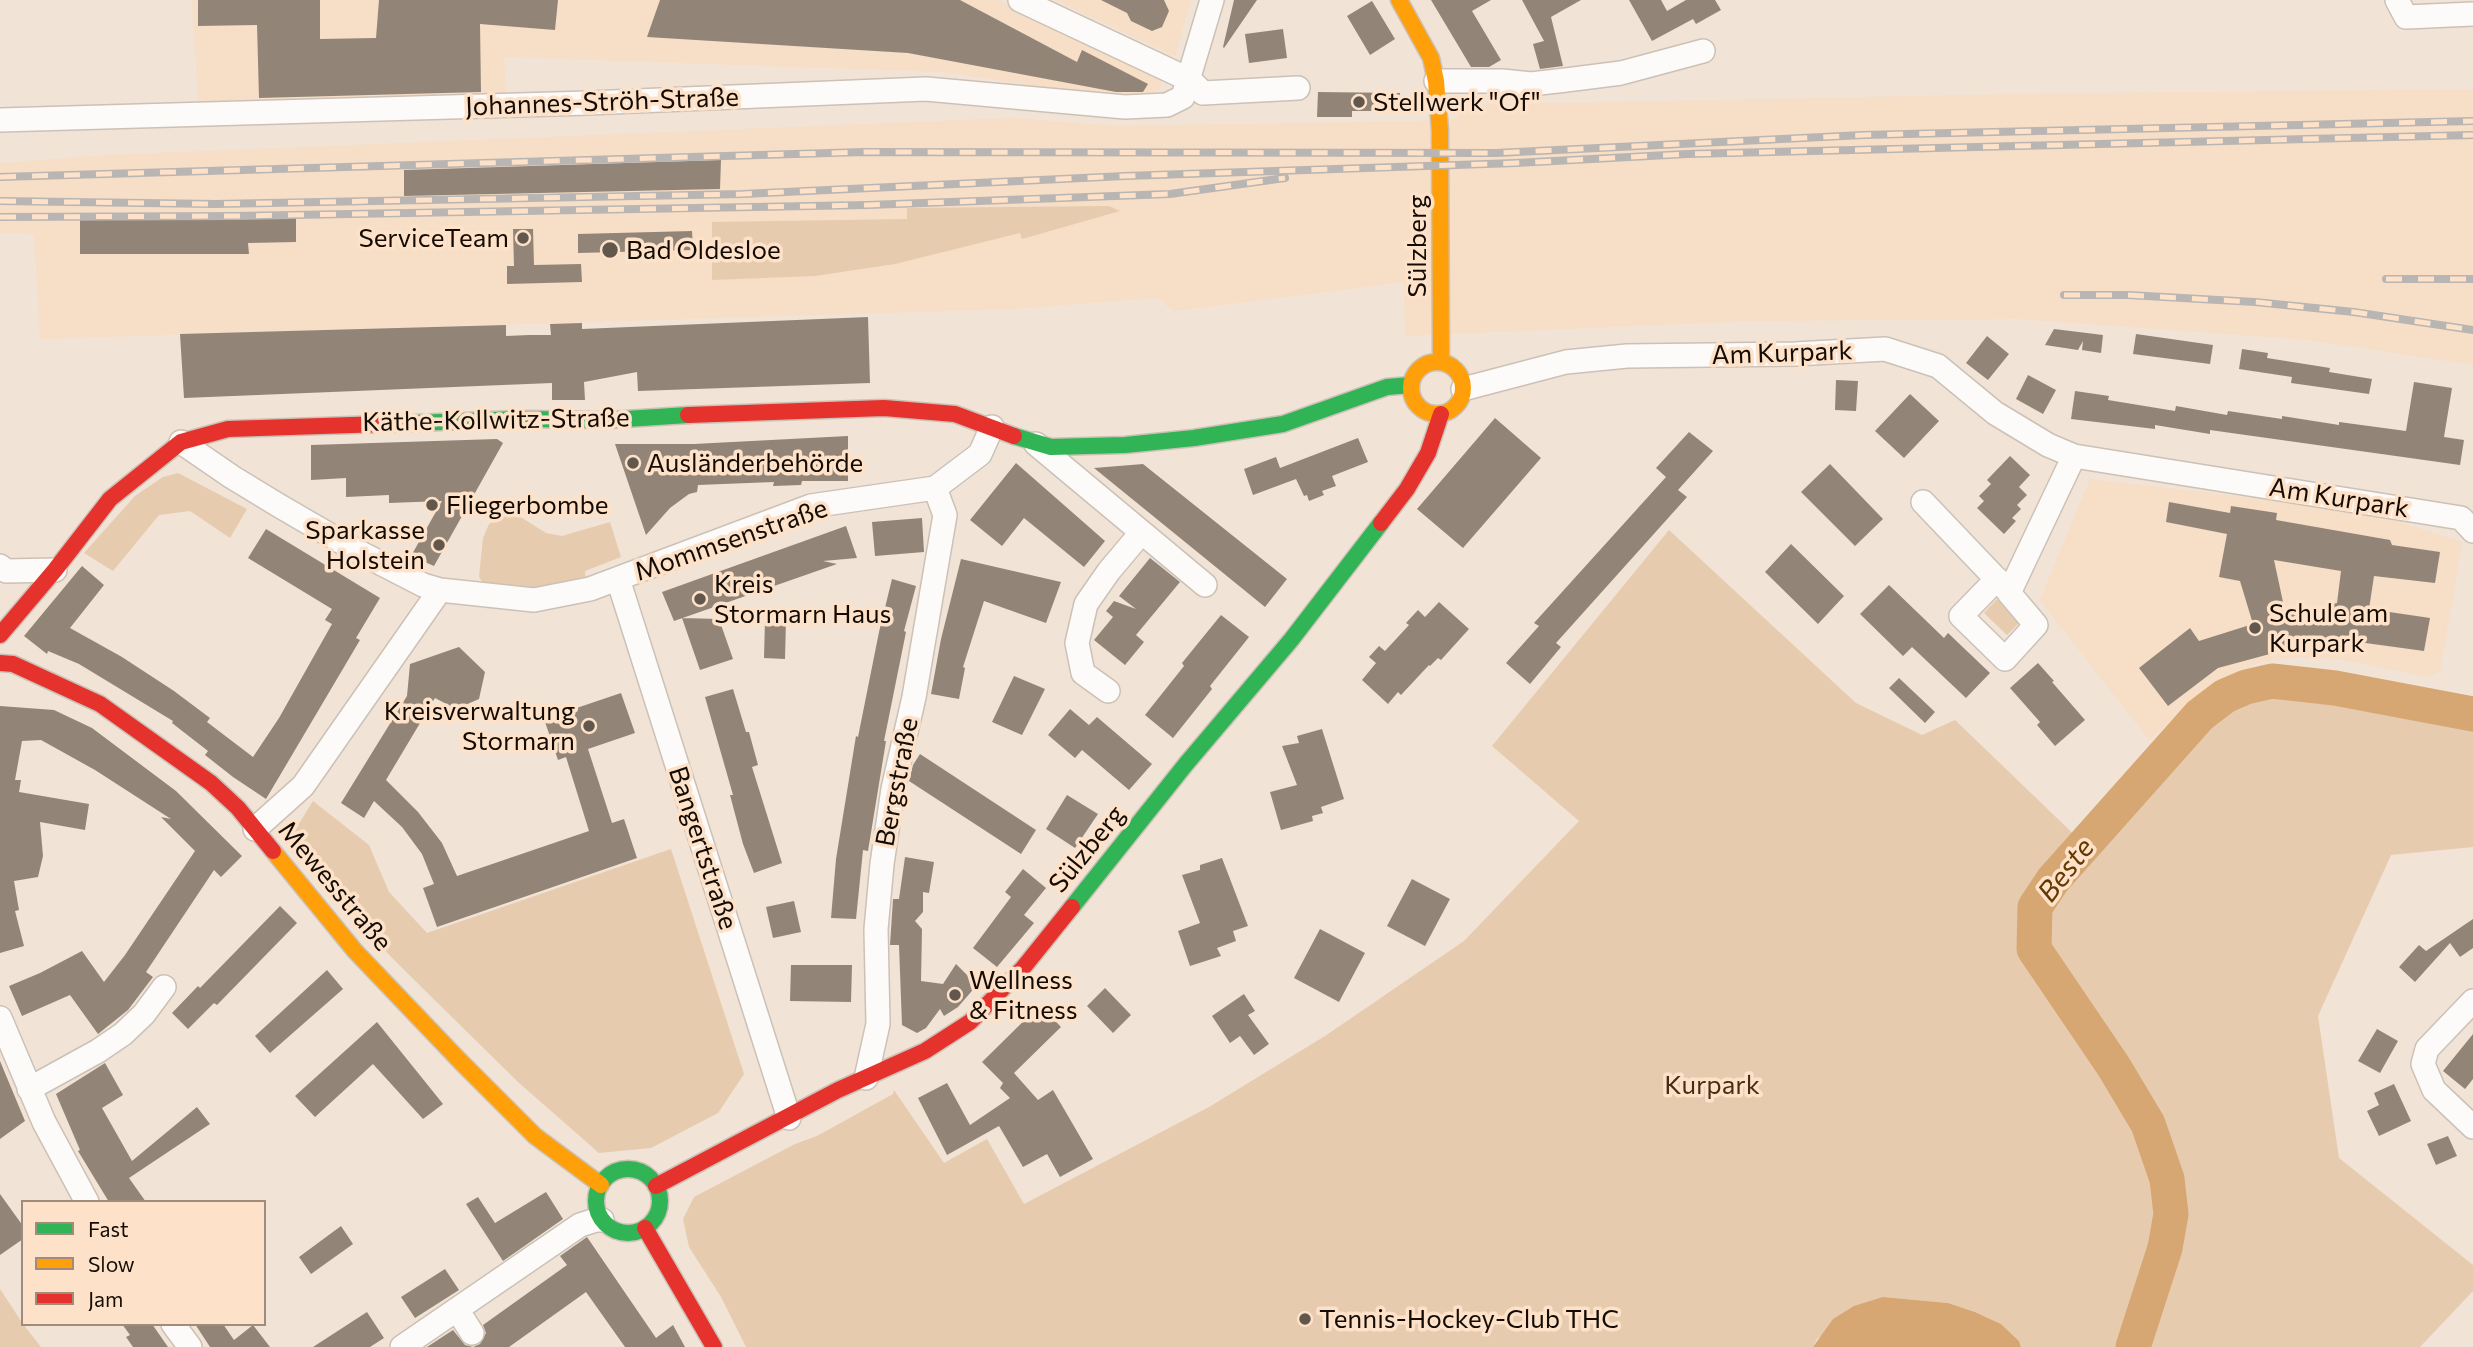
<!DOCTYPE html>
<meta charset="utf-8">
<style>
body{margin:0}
#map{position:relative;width:2473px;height:1347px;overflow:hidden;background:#f1e3d5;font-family:Commissioner,sans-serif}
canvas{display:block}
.legend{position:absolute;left:21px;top:1200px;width:245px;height:126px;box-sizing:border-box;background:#fde2c9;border:2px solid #a08c7a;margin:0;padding:9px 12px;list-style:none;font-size:21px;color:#140c04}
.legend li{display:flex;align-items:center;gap:14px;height:35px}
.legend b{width:35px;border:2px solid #a08c7a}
</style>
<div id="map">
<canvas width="2473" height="1347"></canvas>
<ul class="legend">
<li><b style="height:9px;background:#30b455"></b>Fast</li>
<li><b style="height:9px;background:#ff9f0a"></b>Slow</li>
<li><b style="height:9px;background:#e5322d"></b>Jam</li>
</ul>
</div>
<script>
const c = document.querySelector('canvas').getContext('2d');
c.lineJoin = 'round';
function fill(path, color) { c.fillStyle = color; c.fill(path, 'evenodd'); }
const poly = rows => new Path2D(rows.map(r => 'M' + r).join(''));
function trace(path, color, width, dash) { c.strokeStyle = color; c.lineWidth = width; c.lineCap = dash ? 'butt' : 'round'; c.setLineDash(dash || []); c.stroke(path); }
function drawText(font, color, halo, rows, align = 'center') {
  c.font = font + ' Commissioner,sans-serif'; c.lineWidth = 7; c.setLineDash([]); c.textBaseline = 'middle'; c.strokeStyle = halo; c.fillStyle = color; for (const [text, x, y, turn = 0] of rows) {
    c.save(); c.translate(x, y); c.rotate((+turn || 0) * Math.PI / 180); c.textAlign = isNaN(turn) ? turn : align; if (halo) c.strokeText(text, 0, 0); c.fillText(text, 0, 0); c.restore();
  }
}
const built = poly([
 [192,0,997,0,1159,75,1162,84,1158,91,1133,101,943,72,504,57,506,95,199,114],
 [1055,0,1191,0,1175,56],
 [2473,89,2473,365,2310,340,2019,319,1749,321,1405,336,1404,282,1174,311,1157,298,1012,309,40,339,34,234,0,233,0,163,107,155,1012,118,1117,126,1419,121,1457,119,1465,105,2013,94],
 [2090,479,2364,511,2462,542,2440,671,2428,677,2344,660,2299,657,2265,661,2242,669,2211,685,2149,740,2040,600]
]);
const green = poly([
 [1109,206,1120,211,1022,239,1020,233,895,264,815,276,712,280,712,222,907,219,907,208],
 [178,473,247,509,230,538,190,511,159,515,113,571,84,553,135,496,163,477],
 [519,516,546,533,562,536,610,522,621,557,585,571,586,582,533,590,485,586,479,577,483,538,489,524,502,517],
 [1669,530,1856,703,1922,735,1955,720,2085,845,2200,715,2225,696,2246,687,2272,681,2335,688,2473,714,2473,847,2391,855,2318,1016,2339,1158,2473,1265,2473,1291,2420,1347,2021,1347,2019,1341,2001,1324,1975,1312,1948,1303,1883,1297,1817,1339,1813,1347,746,1347,721,1297,689,1247,683,1219,694,1197,795,1144,817,1136,893,1094,894,1090,944,1163,987,1139,1024,1204,1209,1107,1258,1077,1325,1036,1464,941,1579,821,1492,746],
 [1997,599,2019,623,2007,635,1984,613],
 [313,801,369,845,389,892,427,933,671,849,744,1074,718,1113,651,1148,599,1153,518,1082,392,958,288,841],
 [0,1289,23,1324,41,1347,0,1347]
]);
const water = poly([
 [1883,1297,1948,1303,1975,1312,2001,1324,2019,1341,2021,1347,1813,1347,1833,1319,1854,1306]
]);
const river = poly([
 [2133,1347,2165,1248,2171,1214,2167,1179,2148,1124,2114,1067,2034,949,2035,907,2053,880,2200,715,2225,696,2246,687,2272,681,2335,688,2473,714]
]);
const building = poly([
 [198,0,320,0,320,39,376,38,379,0,558,0,555,30,480,24,481,92,259,98,257,25,198,26],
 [660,0,960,0,1077,62,1082,50,1148,84,1143,92,1116,92,908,53,647,37],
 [1101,0,1164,0,1169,11,1162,27,1152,31,1131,21,1127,13],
 [1234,0,1257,0,1224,48,1223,47],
 [1431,0,1491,0,1472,11,1501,60,1489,67,1471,67],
 [1522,0,1581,0,1551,17,1563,66,1540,69,1533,44,1544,41],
 [1629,0,1661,0,1667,11,1686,0,1715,0,1721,10,1696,24,1693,19,1652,41],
 [1372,1,1395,39,1370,55,1347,16],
 [1283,29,1287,58,1249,63,1245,34],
 [1318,92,1400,93,1400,111,1352,111,1352,117,1317,117],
 [721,160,720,189,404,196,404,170],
 [296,217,296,242,248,243,249,254,80,254,80,219],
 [513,229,533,229,534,265,581,264,582,282,507,284,507,266,514,266],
 [692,231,693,250,578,253,578,234],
 [868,317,870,383,638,391,637,372,584,382,585,400,552,400,552,383,184,398,180,334,506,325,506,336,529,335,551,335,550,324,582,323,582,329],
 [2054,329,2103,335,2101,353,2082,350,2083,341,2078,350,2045,345],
 [2136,334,2213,345,2210,364,2133,354],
 [1987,336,2009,354,1988,380,1966,363],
 [2242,349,2268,353,2267,358,2330,368,2329,372,2372,379,2369,394,2291,383,2292,377,2239,369],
 [2028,375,2056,390,2043,414,2016,399],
 [1836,380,1858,381,1856,411,1835,410],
 [2414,382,2452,388,2444,437,2464,440,2460,465,2210,430,2210,434,2155,425,2155,429,2071,419,2075,391,2109,396,2108,400,2175,411,2176,406,2227,415,2228,411,2282,419,2282,416,2339,425,2339,422,2406,431],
 [1910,394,1939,421,1904,458,1875,431],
 [1495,418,1541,458,1463,548,1417,509],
 [1689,432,1713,451,1678,490,1687,497,1556,643,1561,647,1530,684,1506,663,1539,626,1534,623,1666,477,1656,468],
 [848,436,848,481,802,481,801,485,773,486,774,482,698,485,697,492,689,494,670,508,646,535,615,444,694,444],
 [1358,438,1368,462,1332,476,1336,486,1322,491,1324,495,1309,501,1307,495,1304,496,1296,479,1253,495,1244,469,1276,457,1280,468],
 [497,439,503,443,434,566,411,556,442,501,389,503,389,495,346,497,346,478,311,480,311,445],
 [2010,456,2030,475,2019,487,2027,495,2017,505,2021,509,2012,518,2016,521,2004,534,1977,508,1984,501,1979,496,1991,484,1987,480],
 [1016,463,1105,541,1084,567,1024,518,1002,546,970,520],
 [1143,464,1287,579,1265,607,1094,468],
 [1830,464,1883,519,1855,546,1801,492],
 [2169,502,2230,513,2231,506,2277,513,2276,520,2390,540,2392,545,2440,552,2435,583,2374,576,2369,609,2430,618,2424,651,2329,638,2218,668,2168,706,2139,668,2190,628,2199,641,2253,624,2240,581,2219,577,2227,534,2166,522],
 [2274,560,2341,571,2337,603,2286,616],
 [922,518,924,552,875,556,872,522],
 [846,526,857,558,823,561,837,564,674,621,662,592],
 [266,529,380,598,356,638,360,640,266,799,233,777,205,755,208,751,172,723,173,721,79,664,48,651,47,654,24,636,82,566,104,585,70,628,122,657,174,691,210,718,207,722,253,757,279,718,332,624,325,620,332,609,248,558],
 [1791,544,1844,596,1818,624,1765,572],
 [1150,558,1180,582,1136,635,1144,642,1125,665,1094,640,1113,617,1106,611,1114,601,1136,609,1119,596],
 [961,559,1061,582,1046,623,984,601,963,667,965,668,959,699,931,694,941,639],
 [892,579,916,586,904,631,906,632,884,741,886,741,868,851,863,850,856,919,831,918,836,859,856,736,858,737,879,632],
 [1889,585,1944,638,1948,633,1990,673,1966,698,1912,647,1903,656,1860,614],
 [1439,602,1469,629,1441,660,1438,658,1430,666,1429,665,1401,695,1398,692,1388,704,1362,680,1376,663,1369,657,1379,646,1385,651,1409,625,1406,623,1418,610,1425,617],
 [1221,615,1249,637,1210,686,1212,689,1173,738,1145,715,1184,666,1182,663],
 [682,618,719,619,733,659,700,670],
 [765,620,786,620,785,659,764,658],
 [459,647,485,672,479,699,456,709,435,698,386,780,418,812,442,843,457,876,589,831,566,757,558,760,544,719,621,693,635,733,588,749,612,823,624,819,637,858,437,927,423,888,434,884,422,854,402,827,374,801,364,818,341,803,407,696,410,664],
 [2038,663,2054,681,2052,682,2085,720,2055,746,2037,725,2040,722,2010,688],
 [1014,676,1045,689,1022,735,992,722],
 [1899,678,1935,712,1925,723,1889,688],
 [733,689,746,732,749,732,758,765,752,767,782,863,754,873,743,844,730,795,733,795,705,697],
 [0,706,54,710,92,728,176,791,242,856,221,877,214,870,146,972,153,977,128,1010,98,1034,70,995,22,1016,9,986,40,973,82,951,104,982,125,955,195,851,161,817,171,819,95,770,41,740,22,741,15,780,21,780,19,792,89,804,85,830,40,822,43,856,38,877,14,881,19,910,15,911,24,946,0,953],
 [1070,709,1089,725,1097,717,1152,764,1129,790,1082,750,1075,758,1048,735],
 [1322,729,1344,799,1321,807,1323,813,1312,816,1313,821,1281,830,1270,792,1297,785,1282,746,1299,743,1297,736],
 [920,754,1036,830,1021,854,909,781,913,765],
 [1067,795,1098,814,1075,848,1046,829],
 [905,857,934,862,929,893,923,892,923,912,915,921,922,929,921,981,943,984,956,964,977,985,958,1007,944,1016,940,1009,926,1028,917,1033,902,1025,899,945,890,945,893,899,899,899],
 [1222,858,1248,926,1233,931,1236,941,1217,948,1221,956,1190,966,1178,931,1200,923,1182,875,1200,870,1200,865],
 [1023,869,1046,888,1024,915,1034,923,997,967,973,948,1011,897,1005,892],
 [1412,879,1450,899,1425,946,1387,926],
 [794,901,801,932,773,938,766,907],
 [280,906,297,923,217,1005,214,1003,188,1029,172,1013,198,986,200,988],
 [2473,919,2473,948,2460,957,2450,943,2415,982,2399,967,2419,945,2426,951],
 [1320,929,1365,953,1339,1002,1294,978],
 [791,965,852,965,851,1002,790,1001],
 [327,970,343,989,270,1053,255,1036],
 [1105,988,1131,1015,1113,1033,1087,1006],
 [1244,994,1255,1011,1248,1015,1269,1044,1254,1055,1240,1036,1230,1043,1212,1016],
 [1040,1005,1061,1027,1014,1073,1038,1100,1053,1090,1093,1159,1060,1177,1047,1154,1023,1167,999,1126,947,1155,918,1098,947,1083,970,1125,1010,1098,1000,1088,1003,1083,982,1062],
 [377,1022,443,1104,423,1119,373,1064,315,1117,295,1096],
 [2377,1029,2398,1041,2380,1073,2358,1061],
 [2473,1034,2473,1079,2465,1089,2443,1071],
 [0,1061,25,1121,0,1139],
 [105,1063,123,1095,102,1108,132,1161,197,1107,210,1124,129,1178,146,1202,109,1202,78,1151,80,1150,56,1094],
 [2394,1084,2411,1121,2379,1136,2367,1111,2379,1105,2374,1093],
 [2448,1136,2457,1156,2436,1165,2427,1144],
 [546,1192,563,1219,503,1261,466,1204,478,1197,495,1223],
 [0,1194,23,1226,23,1239,0,1255],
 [341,1226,353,1244,311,1274,299,1257],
 [587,1237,656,1338,673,1325,685,1347,625,1347,586,1292,509,1347,427,1347,453,1330,465,1345,473,1347,480,1344,486,1333,483,1325,567,1265,560,1256],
 [445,1269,459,1290,415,1318,401,1297],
 [367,1312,384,1338,370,1347,313,1347],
 [122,1324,152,1324,168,1347,133,1347,126,1337,130,1335],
 [195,1324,223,1324,234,1340,253,1325,270,1347,210,1347]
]);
const street = poly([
 [1020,0,1190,80,1203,93,1298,88],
 [2397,0,2406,17,2473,14],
 [1436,81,1502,81,1531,84,1566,80,1621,73,1703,51],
 [0,120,588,103,926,89,1125,107,1167,105,1183,97,1212,0],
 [1463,389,1566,362,1627,356,1795,354,1885,349,1938,366,1995,413,2048,445,2074,456,2461,518,2473,531],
 [181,442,232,477,278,505,357,551,423,585,440,590,534,600,590,589,811,506,935,488,980,454,992,427],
 [1036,444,1205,585],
 [1923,502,2005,588],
 [0,566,6,571,55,570],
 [618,579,789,1118],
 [1997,579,1961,616,2005,659,2036,625,2009,593,2074,456],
 [1108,691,1083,673,1077,643,1086,604,1109,571,1141,533],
 [255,829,303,786,440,590],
 [2473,1001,2427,1049,2423,1064,2434,1090,2473,1127],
 [0,1018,44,1122,87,1202],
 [866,1078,878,1024,876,929,882,864,893,789,914,697,945,515,935,488],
 [29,1089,98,1051,123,1034,144,1014,164,987],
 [458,1311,472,1333],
 [173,1324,190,1347],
 [402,1347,580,1225,596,1220,602,1220]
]);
const fast = poly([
 [415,423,520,419,610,420,688,415],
 [1014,436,1051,447,1125,445,1194,438,1283,424,1387,387,1411,385],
 [1072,907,1186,764,1291,640,1381,523],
 '596 1201a32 32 0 1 1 64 0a32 32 0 1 1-64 0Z'
]);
const slow = poly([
 [1399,0,1431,58,1436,81,1440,131,1441,362],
 '1411 388a26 26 0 1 1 52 0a26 26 0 1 1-52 0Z',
 [273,851,355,951,460,1061,535,1136,601,1185]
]);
const jam = poly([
 [688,415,884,408,955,414,1014,436],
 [1381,523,1407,489,1428,453,1441,414],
 [0,635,55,570,110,499,181,442,228,429,415,423],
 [0,663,13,664,100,704,211,783,238,808,273,851],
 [656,1186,838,1090,925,1051,970,1022,1023,968,1072,907],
 [645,1228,714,1347]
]);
const rail = poly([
 [0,177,864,152,1496,153,1863,135,2473,121],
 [0,201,215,204,743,194,1125,176,1516,163,1687,154,2473,135],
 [0,217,235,216,868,205,1170,194,1285,178],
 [2386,279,2473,279],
 [2064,295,2128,295,2255,302,2354,312,2473,330]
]);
const markers = [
 [1359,102,7,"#61574d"],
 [523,238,7,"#61574d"],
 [610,250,9,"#61574d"],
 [633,463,7,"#61574d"],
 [432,505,7,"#61574d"],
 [439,545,7,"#61574d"],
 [700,599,7,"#61574d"],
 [2255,628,7,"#61574d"],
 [589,726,7,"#61574d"],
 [955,995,7,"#61574d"],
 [1305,1319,7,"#61574d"]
];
const streetNames = [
 ["Johannes-Ströh-Straße",602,102,-2],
 ["Sülzberg",1417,246,-90],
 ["Am Kurpark",1782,353,-2],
 ["Käthe-Kollwitz-Straße",496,420,-1],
 ["Am Kurpark",2339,498,9],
 ["Mommsenstraße",731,540,-19],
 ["Bergstraße",897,782,-79],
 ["Bangertstraße",703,848,72],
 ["Sülzberg",1087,849,-51],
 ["Mewesstraße",335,886,50]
];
const poiNames = [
 ["Stellwerk \"Of\"",1373,102],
 ["ServiceTeam",509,238,"right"],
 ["Bad Oldesloe",626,250],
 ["Ausländerbehörde",647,463],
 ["Fliegerbombe",446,505],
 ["Sparkasse",425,530,"right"],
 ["Holstein",425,560,"right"],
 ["Kreis",714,584],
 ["Stormarn Haus",714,614],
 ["Schule am",2269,613],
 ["Kurpark",2269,643],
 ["Kreisverwaltung",575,711,"right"],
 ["Stormarn",575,741,"right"],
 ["Wellness",969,980],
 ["& Fitness",969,1010],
 ["Tennis-Hockey-Club THC",1319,1319]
];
const parkNames = [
 ["Kurpark",1712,1085]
];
const waterNames = [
 ["Beste",2066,870,-52]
];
fill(built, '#f6dec7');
fill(green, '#e7cbaf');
fill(water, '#d6a673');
trace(river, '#d6a673', 35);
fill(building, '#928578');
trace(street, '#ccc1b6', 26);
trace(fast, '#ccc1b6', 19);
trace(slow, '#ccc1b6', 19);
trace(jam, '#ccc1b6', 19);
trace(street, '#fdfbf9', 23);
trace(fast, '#30b455', 16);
trace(slow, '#ff9f0a', 16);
trace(jam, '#e5322d', 16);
trace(rail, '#b9b5b2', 8);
trace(rail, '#fde2c9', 5, [16]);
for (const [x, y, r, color] of markers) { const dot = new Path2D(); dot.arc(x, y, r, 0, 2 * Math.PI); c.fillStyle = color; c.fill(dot); trace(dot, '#fde2c9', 2.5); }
drawText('26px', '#140c04', '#fde2c9', streetNames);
drawText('26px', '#140c04', '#fde2c9', poiNames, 'left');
drawText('26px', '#482d10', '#fde2c9', parkNames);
drawText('italic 28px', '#633901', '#fde2c9', waterNames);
</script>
